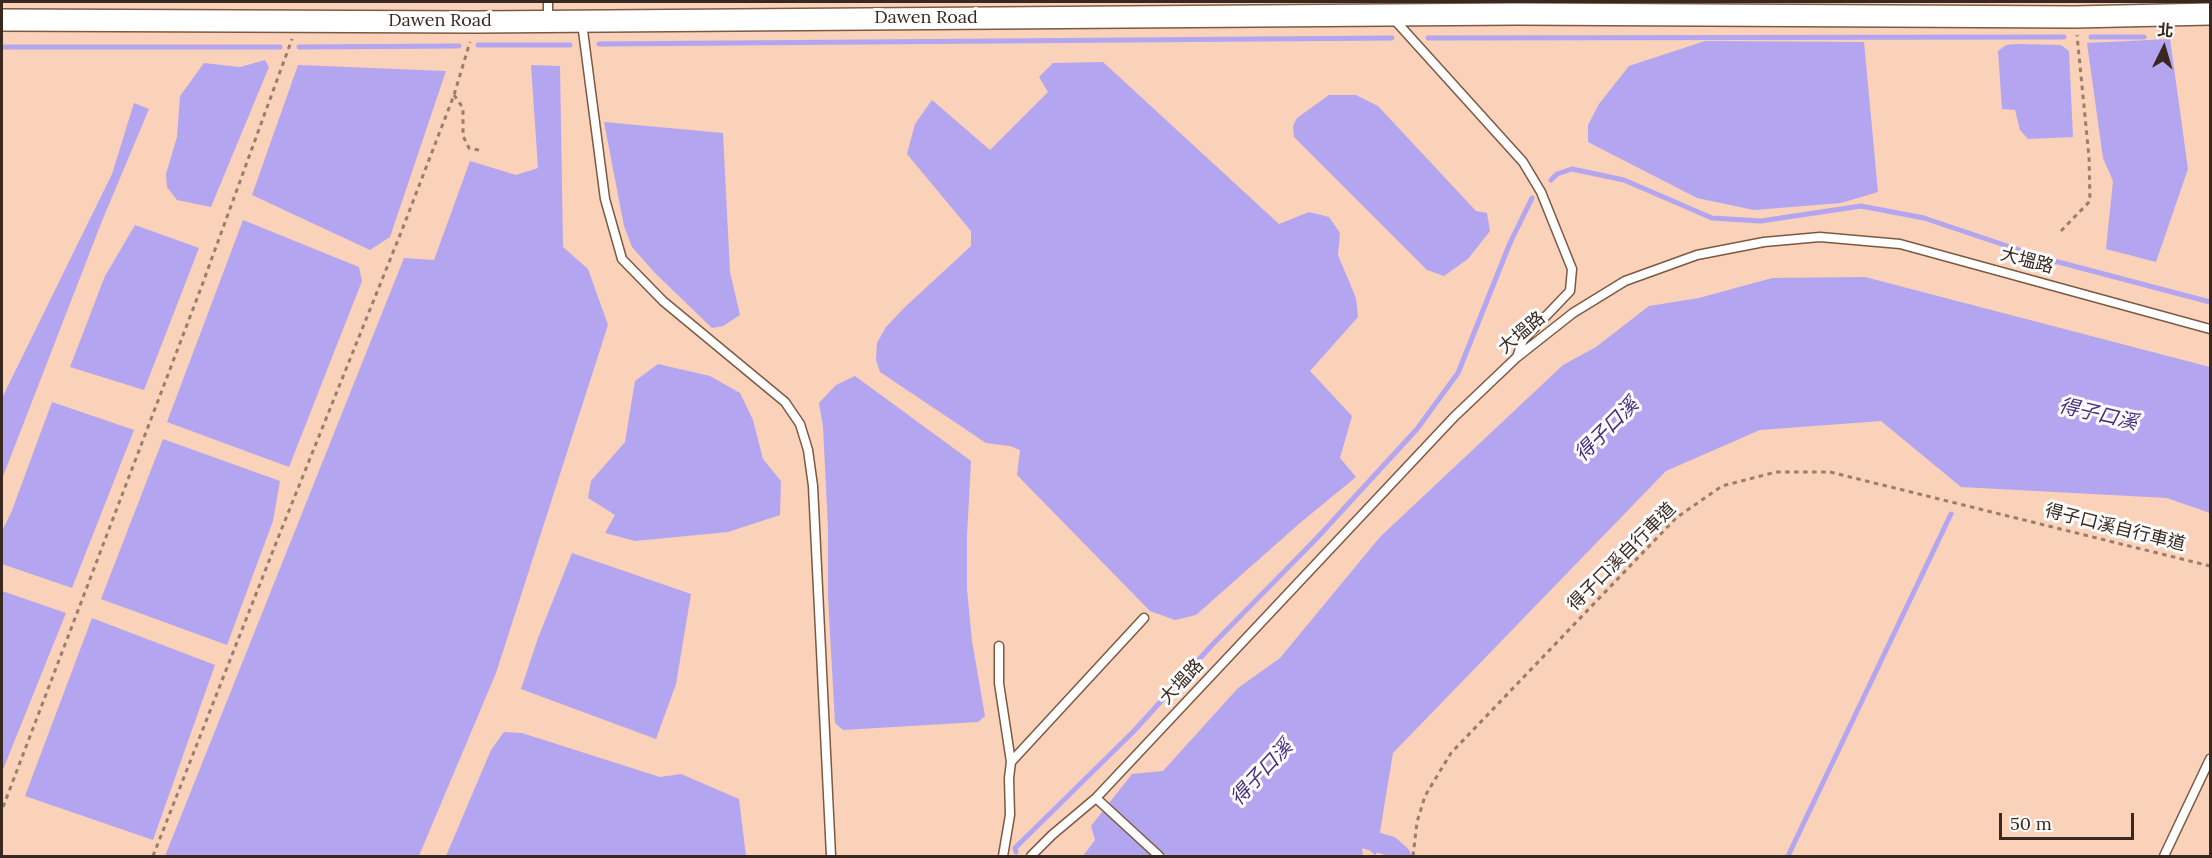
<!DOCTYPE html>
<meta charset="utf-8">
<style>
body{margin:0}
#map{position:relative;width:2212px;height:858px;overflow:hidden;background:#fad1b9;font-family:Lora,"Noto Sans TC",serif}
canvas{display:block}
.frame{position:absolute;inset:0;border:3px solid #38281f;pointer-events:none}
.north{position:absolute;left:2134px;top:18px;width:60px;height:60px;-webkit-text-stroke:4px #fcfcfc;paint-order:stroke;rotate:5deg;font-size:16px;font-weight:700;line-height:24px;text-align:center;color:#38281f}
.north::after{content:'';display:block;margin:auto;width:21px;height:27px;background:#38281f;clip-path:polygon(50% 0,100% 100%,50% 72%,0 100%)}
.scale{position:absolute;left:1999px;top:813px;width:135px;height:27px;box-sizing:border-box;border:3px solid #38281f;border-top:0;padding-left:8px;font-size:18px;line-height:21px;white-space:nowrap;color:#38281f;-webkit-text-stroke:4px #fcfcfc;paint-order:stroke}
</style>
<div id="map">
<canvas width="2212" height="858"></canvas>
<div class="frame"></div>
<div class="north">北</div>
<div class="scale">50 m</div>
</div>
<script>
const c = document.querySelector('canvas').getContext('2d');
c.lineJoin = 'round';
function fill(path, color) { c.fillStyle = color; c.fill(path, 'evenodd'); }
const poly = rows => new Path2D(rows.map(r => 'M' + r).join(''));
function trace(path, color, width, dash) { c.strokeStyle = color; c.lineWidth = width; c.lineCap = dash ? 'butt' : 'round'; c.setLineDash(dash || []); c.stroke(path); }
function drawText(font, color, halo, rows, align = 'center') {
  c.font = font + ' Lora,"Noto Sans TC",serif'; c.lineWidth = 6; c.setLineDash([]); c.textBaseline = 'middle'; c.strokeStyle = halo; c.fillStyle = color; for (const [text, x, y, turn = 0] of rows) {
    c.save(); c.translate(x, y); c.rotate((+turn || 0) * Math.PI / 180); c.textAlign = isNaN(turn) ? turn : align; if (halo) c.strokeText(text, 0, 0); c.fillText(text, 0, 0); c.restore();
  }
}
const water = poly([
 [2170,39,2188,169,2156,262,2106,249,2113,181,2103,158,2087,43],
 [1705,41,1864,42,1878,192,1841,203,1754,210,1697,198,1588,142,1588,125,1599,104,1629,66],
 [2017,44,2061,45,2069,51,2073,137,2028,139,2020,130,2015,110,2002,109,1998,51,2006,45],
 [265,60,269,67,211,207,177,200,167,187,166,174,177,137,180,96,204,63,240,67],
 [1103,62,1279,224,1309,212,1329,217,1340,233,1338,255,1356,298,1358,317,1310,371,1352,416,1340,458,1356,477,1300,523,1196,615,1175,620,1150,611,1017,475,1020,450,1010,446,986,443,880,372,876,360,877,343,886,327,905,307,971,246,971,231,907,154,915,124,932,100,990,150,1048,92,1039,77,1053,63],
 [298,65,446,71,390,237,370,250,252,195],
 [531,65,560,66,563,247,588,269,608,325,496,673,421,851,419,856,165,856,404,258,434,260,470,161,516,175,538,168],
 [1329,95,1356,95,1378,106,1476,211,1487,213,1490,231,1468,259,1444,276,1427,270,1294,137,1293,126,1297,118],
 [134,103,149,109,102,221,2,479,2,398,112,174],
 [604,122,723,133,730,272,740,315,723,326,712,328,655,273,632,247,624,226],
 [243,220,359,267,362,281,289,467,167,422],
 [135,225,199,248,144,390,70,367,105,276],
 [1865,277,2210,367,2210,513,2167,498,1961,487,1881,421,1760,430,1666,471,1393,753,1376,856,1350,834,1344,856,1083,856,1095,840,1091,826,1132,774,1163,771,1238,688,1280,658,1380,537,1563,365,1596,347,1649,306,1699,298,1772,278],
 [658,364,710,376,740,393,753,420,763,459,781,481,780,515,728,532,635,541,605,533,615,515,588,498,591,481,625,442,635,381],
 [855,376,971,461,967,536,967,589,972,641,985,716,978,722,843,730,835,723,828,597,828,528,823,427,819,403,836,385],
 [52,402,134,430,72,588,2,564,2,531,11,513],
 [163,439,280,481,273,521,227,645,101,599],
 [572,553,691,594,676,684,656,739,521,689,538,638],
 [2,591,66,613,2,772],
 [92,618,215,665,153,840,25,796],
 [504,732,522,733,660,777,681,774,739,799,746,856,446,856,491,750]
]);
const stream = poly([
 [2091,37,2144,37],
 [1428,38,2064,37],
 [599,44,1392,38],
 [478,45,570,45],
 [2,47,280,47],
 [299,47,459,46],
 [1551,180,1557,174,1572,169,1624,180,1712,218,1761,221,1861,206,1924,218,2043,258,2210,302],
 [1016,852,1015,848,1134,731,1212,645,1317,538,1417,429,1458,373,1510,243,1532,198],
 [1788,856,1951,514]
]);
const canal = poly([
 [1341,810,1350,834,1353,856],
 [1352,835,1390,846,1401,856]
]);
const path = poly([
 [454,95,463,108,463,136,469,148,483,151],
 [2061,231,2090,201,2089,157,2077,35],
 [3,807,201,288,292,39],
 [153,856,280,533,402,230,454,95,470,42],
 [1413,856,1417,822,1425,796,1451,753,1676,518,1722,486,1776,472,1830,472,2210,566]
]);
const service = poly([
 [1392,17,1523,162,1541,192,1572,269,1570,291,1523,340,1517,357],
 [548,20,548,2],
 [582,23,605,199,622,259,663,301,785,402,800,424,808,450,813,486,831,856],
 [999,646,999,683,1011,762,1009,778,1010,815,1003,856],
 [1011,762,1144,618],
 [1096,798,1159,856],
 [1031,856,1052,835,1096,798,1454,417,1516,358,1573,313,1625,281,1697,255,1764,242,1820,237,1900,244,2210,329],
 [2164,856,2210,759]
]);
const tertiary = poly([
 [2,20,476,22,1517,14,2075,17,2210,14]
]);
const streetNames = [
 ["Dawen Road",926,18],
 ["Dawen Road",440,21],
 ["大塭路",2027,261,15],
 ["大塭路",1522,333,-40],
 ["得子口溪自行車道",2115,528,14],
 ["得子口溪自行車道",1622,557,-45],
 ["大塭路",1182,682,-47]
];
const waterNames = [
 ["得子口溪",2098,415,13],
 ["得子口溪",1607,430,-45],
 ["得子口溪",1262,773,-47]
];
fill(water, '#b4a5f0');
trace(stream, '#b4a5f0', 5);
trace(canal, '#b4a5f0', 20);
trace(service, '#7c5943', 11);
trace(tertiary, '#7c5943', 24);
trace(path, '#9a7d6d', 3, [4.5, 4.5]);
trace(service, '#fff', 8);
trace(tertiary, '#fff', 21);
drawText('18px', '#38281f', '#fcfcfc', streetNames);
drawText('italic 20px', '#462c81', '#fcfcfc', waterNames);
</script>
